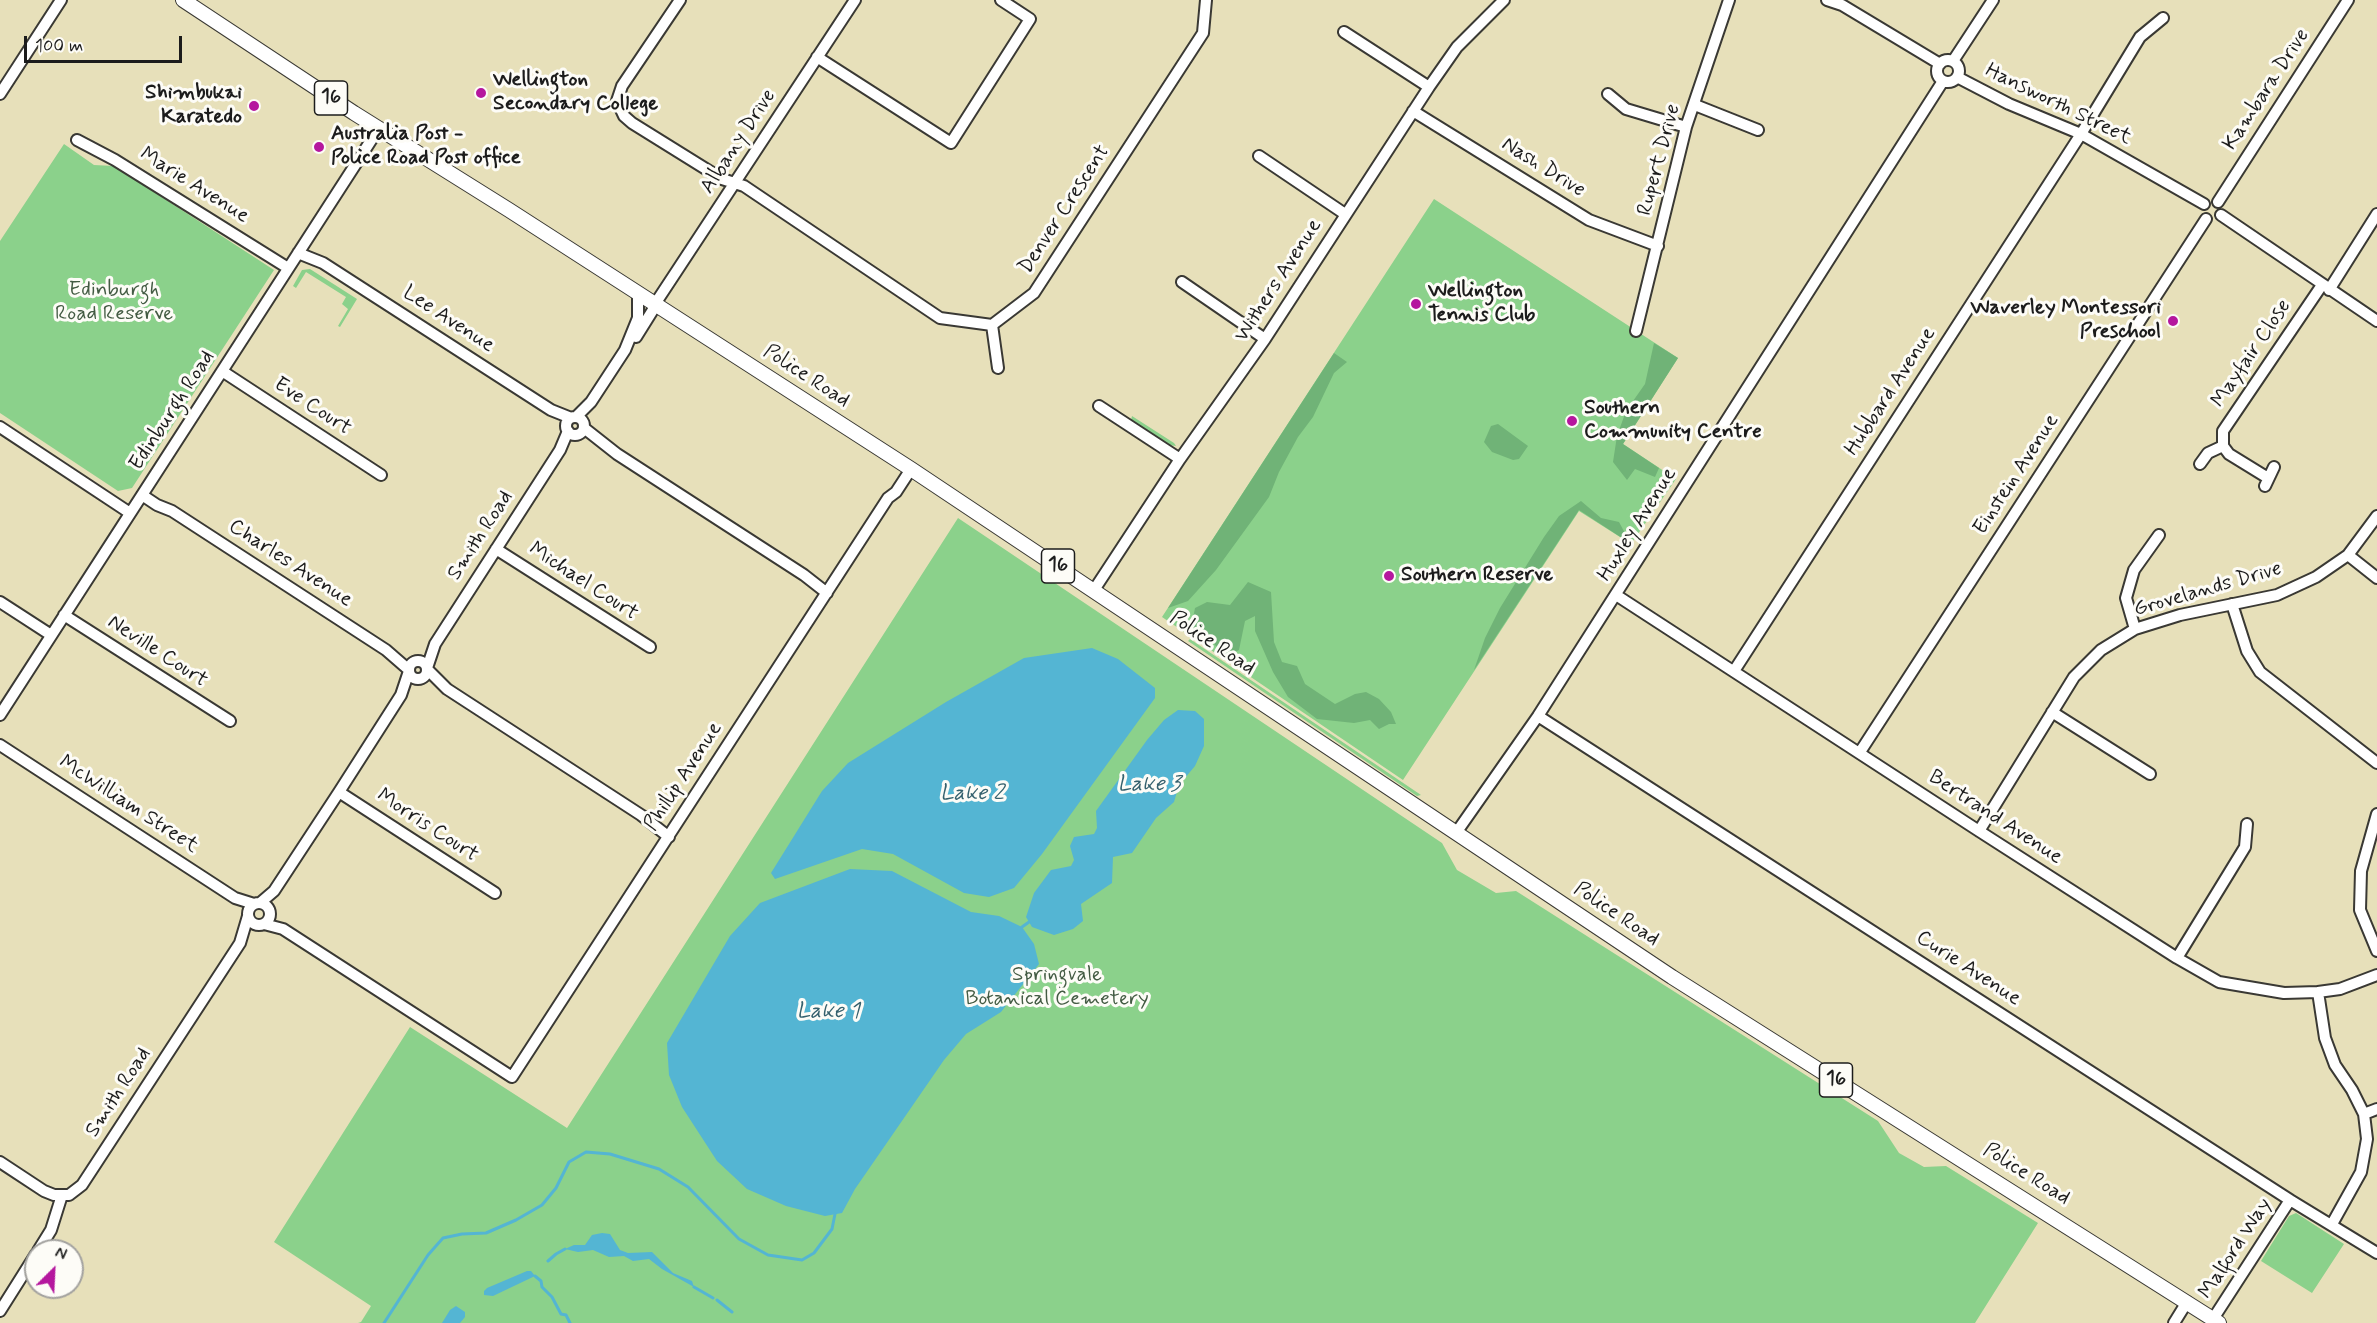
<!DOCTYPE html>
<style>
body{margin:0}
#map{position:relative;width:2377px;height:1323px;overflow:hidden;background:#e7e0ba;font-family:Mynerve,sans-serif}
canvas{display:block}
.north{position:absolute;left:24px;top:1239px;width:60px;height:60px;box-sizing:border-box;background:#fdfcf7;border:2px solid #a3a29f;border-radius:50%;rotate:24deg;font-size:16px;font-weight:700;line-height:24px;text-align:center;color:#1c1c1c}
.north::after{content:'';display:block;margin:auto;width:21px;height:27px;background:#b5179e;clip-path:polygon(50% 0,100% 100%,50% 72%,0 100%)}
.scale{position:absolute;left:24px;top:36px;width:158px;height:27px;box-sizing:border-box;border:3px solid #1c1c1c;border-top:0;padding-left:8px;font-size:18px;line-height:21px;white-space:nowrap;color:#1c1c1c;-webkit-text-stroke:4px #fdfcf7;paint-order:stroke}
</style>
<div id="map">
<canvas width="2377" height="1323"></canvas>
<div class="north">N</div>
<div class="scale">100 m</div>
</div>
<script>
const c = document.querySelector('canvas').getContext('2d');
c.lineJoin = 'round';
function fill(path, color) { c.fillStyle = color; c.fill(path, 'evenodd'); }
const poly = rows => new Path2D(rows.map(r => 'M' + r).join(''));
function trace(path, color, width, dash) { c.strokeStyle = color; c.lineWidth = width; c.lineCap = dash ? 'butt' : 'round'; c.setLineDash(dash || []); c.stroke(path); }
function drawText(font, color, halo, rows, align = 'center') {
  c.font = font + ' Mynerve,sans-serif'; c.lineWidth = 6; c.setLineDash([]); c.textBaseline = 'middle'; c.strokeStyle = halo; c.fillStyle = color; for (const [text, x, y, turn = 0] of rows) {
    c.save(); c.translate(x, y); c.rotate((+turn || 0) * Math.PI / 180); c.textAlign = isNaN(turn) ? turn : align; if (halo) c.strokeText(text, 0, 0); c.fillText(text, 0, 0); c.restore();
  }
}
const green = poly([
 [64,144,94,165,114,166,274,270,132,488,118,491,0,413,0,241],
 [1434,199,1678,358,1623,444,1676,479,1631,544,1579,511,1403,780,1162,617],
 [310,269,357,299,340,327,338,326,348,309,342,304,346,297,306,272,296,288,293,286,302,270],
 [1132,416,1174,443,1176,446,1169,445,1131,420],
 [958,518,1442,843,1457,870,1496,893,1516,891,1878,1121,1899,1153,1924,1167,1946,1166,2038,1223,1975,1323,358,1323,361,1322,371,1306,274,1242,410,1027,567,1128],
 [1190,639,1421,795,1417,796,1188,641],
 [2296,1213,2344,1244,2312,1293,2261,1261,2289,1216]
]);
const forest = poly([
 [1654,343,1678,358,1623,444,1659,468,1655,477,1635,469,1627,480,1613,462,1617,436,1626,411,1645,384],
 [1334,353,1347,362,1334,373,1313,417,1298,437,1279,472,1269,497,1216,570,1188,601,1168,608],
 [1498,424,1528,446,1519,459,1513,460,1492,452,1484,442,1491,426],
 [1581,501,1601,518,1619,522,1626,535,1625,540,1579,510,1474,670,1485,638,1500,608,1544,537,1559,516],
 [1248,582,1271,592,1274,642,1282,662,1297,666,1305,684,1335,704,1355,694,1366,692,1379,699,1391,712,1396,724,1389,724,1379,729,1370,720,1354,723,1317,719,1288,697,1273,672,1255,631,1255,616,1245,621,1239,650,1232,654,1223,653,1209,639,1191,628,1195,608,1207,602,1230,605]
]);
const water = poly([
 [1092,648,1118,659,1155,688,1155,698,1042,854,1014,888,989,897,964,893,893,854,862,849,775,879,771,873,822,791,848,763,946,702,1024,658],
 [1178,710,1195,711,1204,719,1204,746,1195,766,1179,785,1174,802,1156,818,1132,853,1113,857,1112,883,1081,904,1083,921,1073,929,1054,935,1032,927,1026,917,1034,893,1051,870,1071,866,1074,860,1070,846,1074,837,1094,834,1097,828,1096,811,1147,740,1164,720],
 [850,869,892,871,971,912,999,916,1022,927,1034,944,1039,964,1001,1012,966,1034,944,1060,855,1189,842,1213,825,1216,786,1206,747,1189,717,1161,682,1107,669,1075,667,1043,730,936,760,903],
 [602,1233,610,1234,620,1250,628,1253,652,1252,673,1273,692,1281,694,1287,662,1269,649,1259,633,1261,624,1256,609,1257,593,1250,578,1252,565,1249,574,1245,585,1245,592,1235],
 [527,1271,531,1271,535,1276,493,1296,484,1295,484,1291,487,1288],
 [456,1306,465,1312,465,1317,460,1323,442,1323,450,1310]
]);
const stream = poly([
 [1022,927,1029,922],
 [548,1261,556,1254,565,1249],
 [535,1276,541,1281,542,1287,552,1297,561,1314,566,1315,570,1323],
 [694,1287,713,1298],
 [717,1300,732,1312],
 [384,1323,428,1255,443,1238,462,1234,486,1233,516,1220,542,1205,556,1188,569,1162,586,1152,610,1154,659,1169,688,1187,739,1239,768,1255,802,1260,814,1253,832,1229,835,1214]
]);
const minor = poly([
 [680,0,622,86,617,101,624,116,632,123,722,179,744,186,940,318,992,325,1034,293,1203,33,1206,0],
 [1827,0,1842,5,1940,64],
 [1344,32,1429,87],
 [817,57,951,143,1030,19,1001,0],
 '1937 71a11 11 0 1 1 22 0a11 11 0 1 1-22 0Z',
 [1953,61,1993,0],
 [1957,77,2009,104,2081,134,2204,204],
 [0,94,61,0],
 [1608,94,1626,109,1686,127],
 [1695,105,1758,130],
 [1413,111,1589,220,1658,246],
 [77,140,115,160,288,268],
 [1259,156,1345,214],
 [2218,202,2348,0],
 [2221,215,2377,321],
 [298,253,323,263,551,410,571,418],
 [1182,282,1265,339],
 [2329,290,2377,214],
 [655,304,855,0],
 [992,325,998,368],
 [1636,331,1686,127,1729,0],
 [636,337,656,305],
 [222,371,381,475],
 [1099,406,1180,459],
 '566 426a9 9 0 1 1 18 0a9 9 0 1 1-18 0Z',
 [576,417,591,402,625,350,638,318,638,293],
 [0,427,130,513],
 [584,428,617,454,804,575,827,593],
 [2200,464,2208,453,2223,446],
 [2268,478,2229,454,2223,446,2223,431,2322,285],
 [2265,486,2274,467],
 [142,495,157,505,172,511,386,650,409,670],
 [496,549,650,647],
 [2348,555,2377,578],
 [1094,590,1180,459,1265,339,1429,87,1457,47,1504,0],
 [1616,595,1979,831,2177,958,2219,982,2284,993,2318,992,2340,989,2377,975],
 [0,602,51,635],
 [2232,604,2247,651,2260,672,2377,763],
 [64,615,230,721],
 [2135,629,2126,598,2134,570,2159,535],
 '409 670a9 9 0 1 1 18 0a9 9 0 1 1-18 0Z',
 [427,668,435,644,560,450,568,431],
 [427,669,447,689,641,815,669,837],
 [1734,671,2081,134,2140,37,2163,18],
 [2052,712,2150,774],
 [0,715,379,128],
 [1538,716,2290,1200,2377,1253],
 [0,745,235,898,254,904],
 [1860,752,2206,219],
 [339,792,495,893],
 [2377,814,2361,871,2360,910,2377,951],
 [1979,831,2074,677,2101,650,2135,629,2180,615,2277,595,2316,577,2348,555,2377,516],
 [1456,833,1538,716,1943,81],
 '248 914a11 11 0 1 1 22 0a11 11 0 1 1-22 0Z',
 [260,903,274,891,339,792,401,695,409,671],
 [264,924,283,929,512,1077,888,498,896,492,911,469],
 [2177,958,2245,847,2247,824],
 [2318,992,2325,1038,2335,1065,2352,1090,2364,1114,2367,1139,2361,1172,2332,1224],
 [2364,1114,2377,1109],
 [0,1162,44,1191,54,1195,69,1195,82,1185,240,943,248,916],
 [38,1251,51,1230,62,1195],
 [0,1311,36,1254],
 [2213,1319,2290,1200],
 [2174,1323,2187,1302]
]);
const major = poly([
 [183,0,354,113,509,210,911,469,1672,977,2219,1323]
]);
const markers = [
 [481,93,6,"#b5179e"],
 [254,106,6,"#b5179e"],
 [319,147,6,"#b5179e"],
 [1416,304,6,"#b5179e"],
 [2173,321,6,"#b5179e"],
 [1572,421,6,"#b5179e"],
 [1389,576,6,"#b5179e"]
];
const shields = [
 [331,98,33],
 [1058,566,33],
 [1836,1080,33]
];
const shieldNames = [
 ["16",331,98],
 ["16",1058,566],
 ["16",1836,1080]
];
const poiNames = [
 ["Wellington",493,81],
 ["Secondary College",493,105],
 ["Shimbukai",242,94,"right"],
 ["Karatedo",242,118,"right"],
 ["Australia Post -",331,135],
 ["Police Road Post office",331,159],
 ["Wellington",1428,292],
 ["Tennis Club",1428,316],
 ["Waverley Montessori",2161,309,"right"],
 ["Preschool",2161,333,"right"],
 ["Southern",1584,409],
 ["Community Centre",1584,433],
 ["Southern Reserve",1401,576]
];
const streetNames = [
 ["Kambara Drive",2267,90,-57],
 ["Hansworth Street",2058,105,26],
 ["Albany Drive",739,142,-57],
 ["Rupert Drive",1660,160,-75],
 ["Nash Drive",1543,168,32],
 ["Marie Avenue",194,186,32],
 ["Denver Crescent",1065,210,-57],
 ["Withers Avenue",1279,281,-57],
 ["Lee Avenue",448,320,33],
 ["Mayfair Close",2252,354,-56],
 ["Police Road",806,377,33],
 ["Hubbard Avenue",1891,392,-57],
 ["Eve Court",312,407,33],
 ["Edinburgh Road",173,411,-57],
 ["Einstein Avenue",2017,475,-57],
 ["Huxley Avenue",1638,525,-58],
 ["Smith Road",481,536,-57],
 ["Charles Avenue",290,564,33],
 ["Michael Court",583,582,33],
 ["Grovelands Drive",2208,590,-16],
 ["Police Road",1212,644,34],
 ["Neville Court",157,652,33],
 ["Phillip Avenue",684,777,-57],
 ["McWilliam Street",128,805,33],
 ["Bertrand Avenue",1995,818,33],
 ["Morris Court",427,826,33],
 ["Police Road",1616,915,34],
 ["Curie Avenue",1968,969,33],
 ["Smith Road",119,1093,-57],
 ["Police Road",2026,1175,32],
 ["Malford Way",2236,1249,-57]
];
const parkNames = [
 ["Edinburgh",114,291],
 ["Road Reserve",114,315],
 ["Springvale",1057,976],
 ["Botanical Cemetery",1057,1000]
];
const waterNames = [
 ["Lake 3",1149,785],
 ["Lake 2",972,794],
 ["Lake 1",828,1012]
];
fill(green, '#8bd18b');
fill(forest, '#70b377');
fill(water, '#54b5d3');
trace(stream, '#54b5d3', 3);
trace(minor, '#3a3934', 14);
trace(major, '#3a3934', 16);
trace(minor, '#fff', 10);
trace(major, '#fff', 14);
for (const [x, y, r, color] of markers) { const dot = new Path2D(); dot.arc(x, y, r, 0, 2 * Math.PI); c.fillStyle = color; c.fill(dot); trace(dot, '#fdfcf7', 2); }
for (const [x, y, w] of shields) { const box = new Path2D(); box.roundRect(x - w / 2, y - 17, w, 34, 4.5); c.fillStyle = '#fdfcf7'; c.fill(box); trace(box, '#1c1c1c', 1.5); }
drawText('bold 20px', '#1c1c1c', null, shieldNames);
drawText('bold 21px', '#1c1c1c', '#fdfcf7', poiNames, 'left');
drawText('21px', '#1c1c1c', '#fdfcf7', streetNames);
drawText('21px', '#435b43', '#fdfcf7', parkNames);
drawText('italic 22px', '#35616e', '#fdfcf7', waterNames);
</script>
